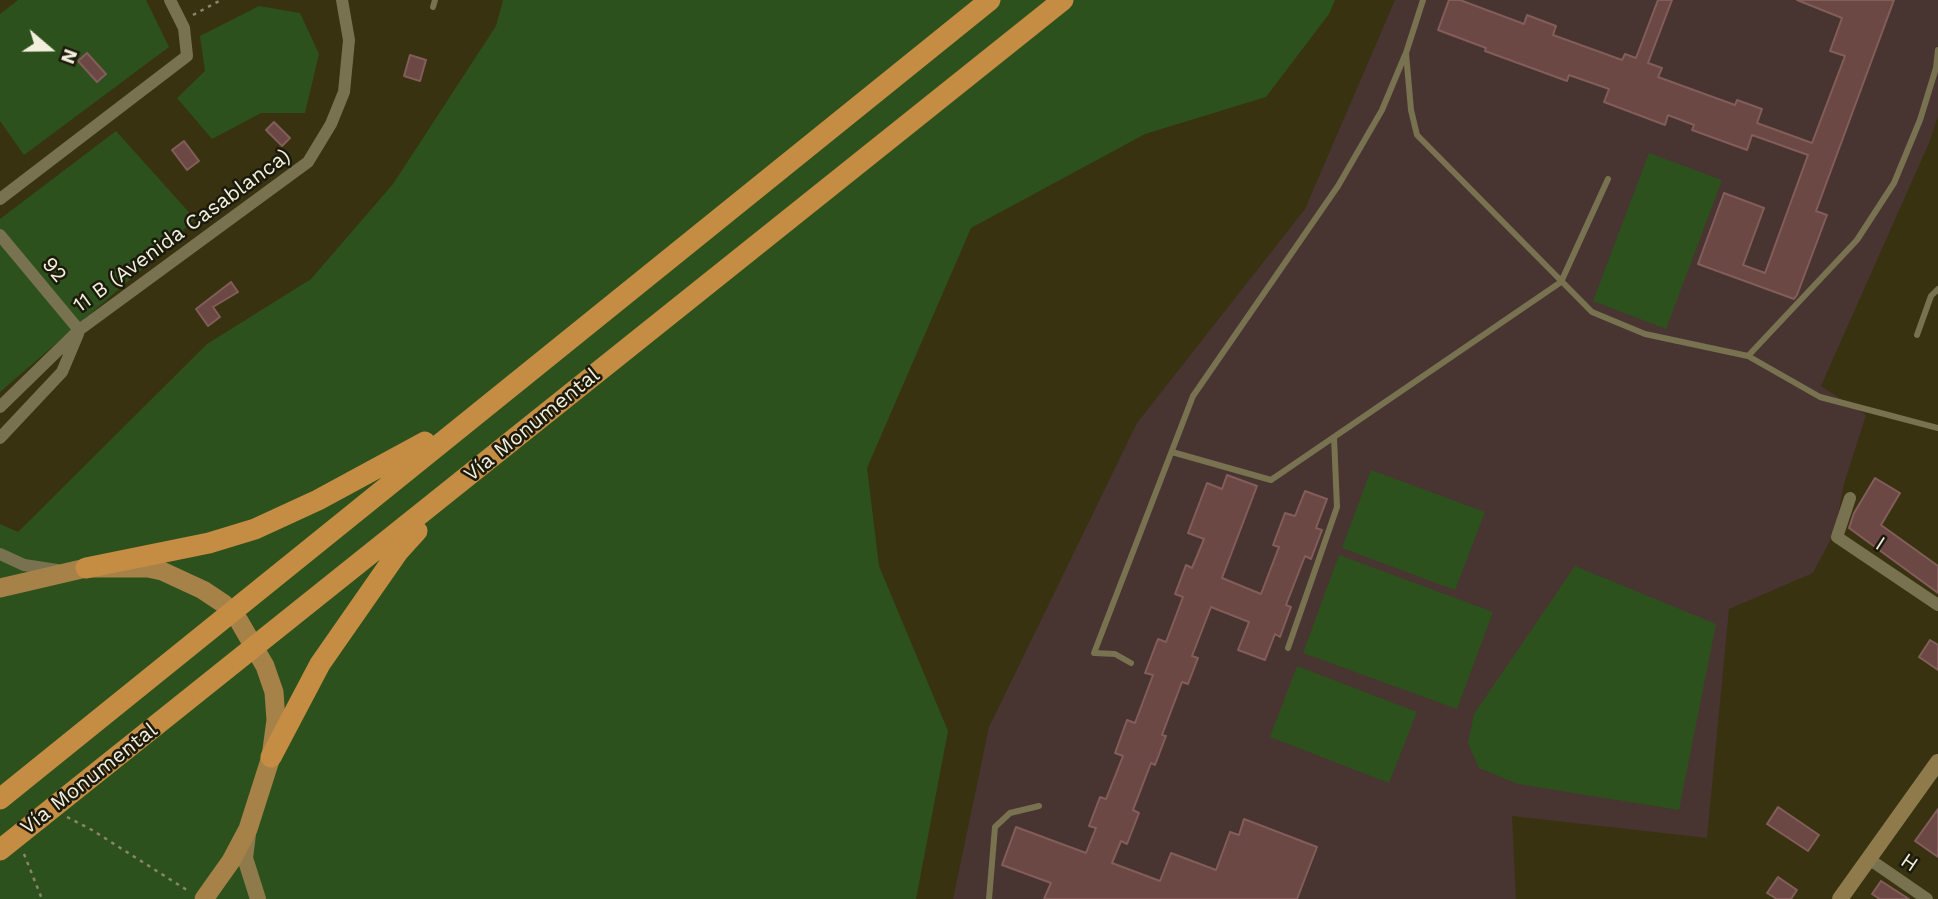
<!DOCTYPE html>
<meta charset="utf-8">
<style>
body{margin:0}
#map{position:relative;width:1938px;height:899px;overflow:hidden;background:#383211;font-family:"Work Sans",sans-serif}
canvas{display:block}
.north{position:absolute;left:14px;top:14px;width:70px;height:70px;-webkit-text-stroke:5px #1c1a0c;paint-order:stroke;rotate:110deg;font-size:19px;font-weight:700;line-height:28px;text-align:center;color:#f2efdc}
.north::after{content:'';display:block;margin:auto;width:24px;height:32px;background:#f2efdc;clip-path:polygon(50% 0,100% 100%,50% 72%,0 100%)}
</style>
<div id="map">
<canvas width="1938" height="899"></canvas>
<div class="north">N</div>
</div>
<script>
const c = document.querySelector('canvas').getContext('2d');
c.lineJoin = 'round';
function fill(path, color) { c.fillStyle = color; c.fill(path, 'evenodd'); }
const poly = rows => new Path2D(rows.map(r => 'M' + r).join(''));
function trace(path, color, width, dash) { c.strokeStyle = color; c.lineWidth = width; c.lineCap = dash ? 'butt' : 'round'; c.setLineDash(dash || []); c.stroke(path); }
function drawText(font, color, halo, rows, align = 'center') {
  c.font = font + ' "Work Sans",sans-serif'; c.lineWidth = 5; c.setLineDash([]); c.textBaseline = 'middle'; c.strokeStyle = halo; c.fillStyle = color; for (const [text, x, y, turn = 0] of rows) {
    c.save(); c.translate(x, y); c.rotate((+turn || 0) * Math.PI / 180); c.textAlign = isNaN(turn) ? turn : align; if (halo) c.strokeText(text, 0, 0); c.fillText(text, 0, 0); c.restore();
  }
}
const education = poly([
 [1395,0,1938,0,1938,116,1929,143,1821,386,1866,415,1844,484,1835,531,1813,573,1729,609,1707,838,1512,816,1516,899,953,899,989,727,1137,423,1305,209]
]);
const green = poly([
 [18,0,146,0,169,47,24,155,0,121,0,14],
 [503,0,1335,0,1329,14,1266,97,1145,134,971,228,867,468,879,566,948,731,916,899,0,899,0,524,18,532,207,344,311,279,393,184,496,26],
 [259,6,300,13,319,54,305,113,261,113,212,139,177,98,205,71,200,36],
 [116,131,195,219,148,264,0,392,0,219],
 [1649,153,1722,180,1666,329,1593,301],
 [1371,470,1485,512,1455,590,1342,548],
 [1339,555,1493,612,1457,709,1303,653],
 [1575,566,1716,624,1679,810,1518,784,1479,768,1468,743,1474,714],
 [1297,666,1417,712,1389,783,1270,737]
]);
const building = poly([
 [1449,0,1460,0,1524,24,1527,15,1556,26,1553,35,1622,60,1625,54,1636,58,1658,0,1672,0,1648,63,1662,68,1658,77,1735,105,1737,100,1762,109,1757,123,1812,143,1845,56,1830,51,1842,18,1797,0,1894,0,1816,211,1827,215,1797,295,1794,299,1698,264,1724,193,1764,208,1743,265,1765,273,1808,155,1752,135,1747,150,1692,130,1694,125,1668,115,1665,125,1604,102,1609,89,1569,75,1567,81,1485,51,1486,48,1438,30,1449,0],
 [87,53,106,74,97,82,78,61,87,53],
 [410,55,426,60,420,81,404,76,410,55],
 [274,122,290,138,282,146,266,130,274,122],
 [184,141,199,161,187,170,172,150,184,141],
 [231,282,238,292,213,307,220,317,208,326,196,309,231,282],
 [1227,475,1257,486,1222,578,1261,594,1279,547,1273,545,1285,513,1295,516,1305,491,1327,499,1316,528,1322,530,1311,559,1305,556,1286,605,1291,607,1280,637,1275,634,1265,660,1238,650,1249,622,1211,607,1192,656,1198,658,1188,684,1182,682,1162,735,1166,736,1155,765,1151,763,1133,810,1139,813,1127,844,1121,841,1112,863,1160,881,1171,853,1216,870,1230,832,1239,835,1244,819,1317,847,1297,899,1044,899,1051,883,1002,865,1016,827,1086,853,1096,828,1089,826,1100,797,1106,799,1123,756,1115,753,1127,720,1135,723,1153,675,1145,673,1158,639,1166,642,1183,597,1175,594,1186,565,1192,568,1204,539,1188,533,1207,483,1222,489,1227,475],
 [1875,478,1900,493,1881,525,1938,566,1938,593,1849,528,1854,513,1875,478],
 [1930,640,1938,645,1938,670,1919,657,1930,640],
 [1778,807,1819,835,1808,851,1767,824,1778,807],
 [1938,809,1938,857,1915,841,1938,809],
 [1778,877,1797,890,1791,899,1777,899,1767,893,1778,877],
 [1881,881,1909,899,1880,899,1872,894,1881,881]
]);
const path = poly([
 [193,15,221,0],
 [67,817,92,830,190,892],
 [24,854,42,899]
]);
const lane = poly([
 [1423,0,1406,53,1411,110,1417,135,1592,312,1645,334,1748,356,1857,240,1894,183,1920,120,1936,68,1938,50],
 [433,7,435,0],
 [1917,335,1931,296,1938,289],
 [1748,356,1820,397,1938,428],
 [1172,452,1271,480,1561,282,1608,179],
 [1288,648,1337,507,1334,437],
 [1131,663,1115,654,1094,653,1193,396,1338,186,1382,110,1405,55],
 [989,899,995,827,1010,813,1039,806]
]);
const street = poly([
 [0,199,187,56,184,28,170,0],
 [0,235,79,330],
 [0,407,79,330,308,162,331,124,344,92,349,40,342,0],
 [0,438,62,372,78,334],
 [1850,498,1837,537,1938,605],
 [0,554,24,565,57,570],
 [1869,859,1927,899]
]);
const secondary = poly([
 [248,834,245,858,258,899],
 [1840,899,1938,762]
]);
const primary = poly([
 [0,588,86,568,148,568,162,571,203,590,224,604,239,621,265,666,274,692,276,720,271,757,248,829,231,861,204,899]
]);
const highway = poly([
 [86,568,209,543,255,529,318,500,425,442],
 [271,757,320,664,398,552,417,531],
 [0,799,990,0],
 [0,850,1063,0]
]);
const streetNames = [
 ["11 B (Avenida Casablanca)",182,231,-36],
 ["92",54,270,50],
 ["Vía Monumental",532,425,-39],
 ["I",1880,544,33],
 ["Vía Monumental",89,779,-38],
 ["H",1909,863,34]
];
fill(education, '#483430');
fill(green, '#2d511c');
fill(building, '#6c4845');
trace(building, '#825d59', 2);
trace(path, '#8b866b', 2.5, [3.5, 5]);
trace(lane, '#787250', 6);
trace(street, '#787250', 12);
trace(secondary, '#8f7a4c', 16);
trace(primary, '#a68248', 19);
trace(highway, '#c58c43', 21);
drawText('21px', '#f2efdc', '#1c1a0c', streetNames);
</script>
